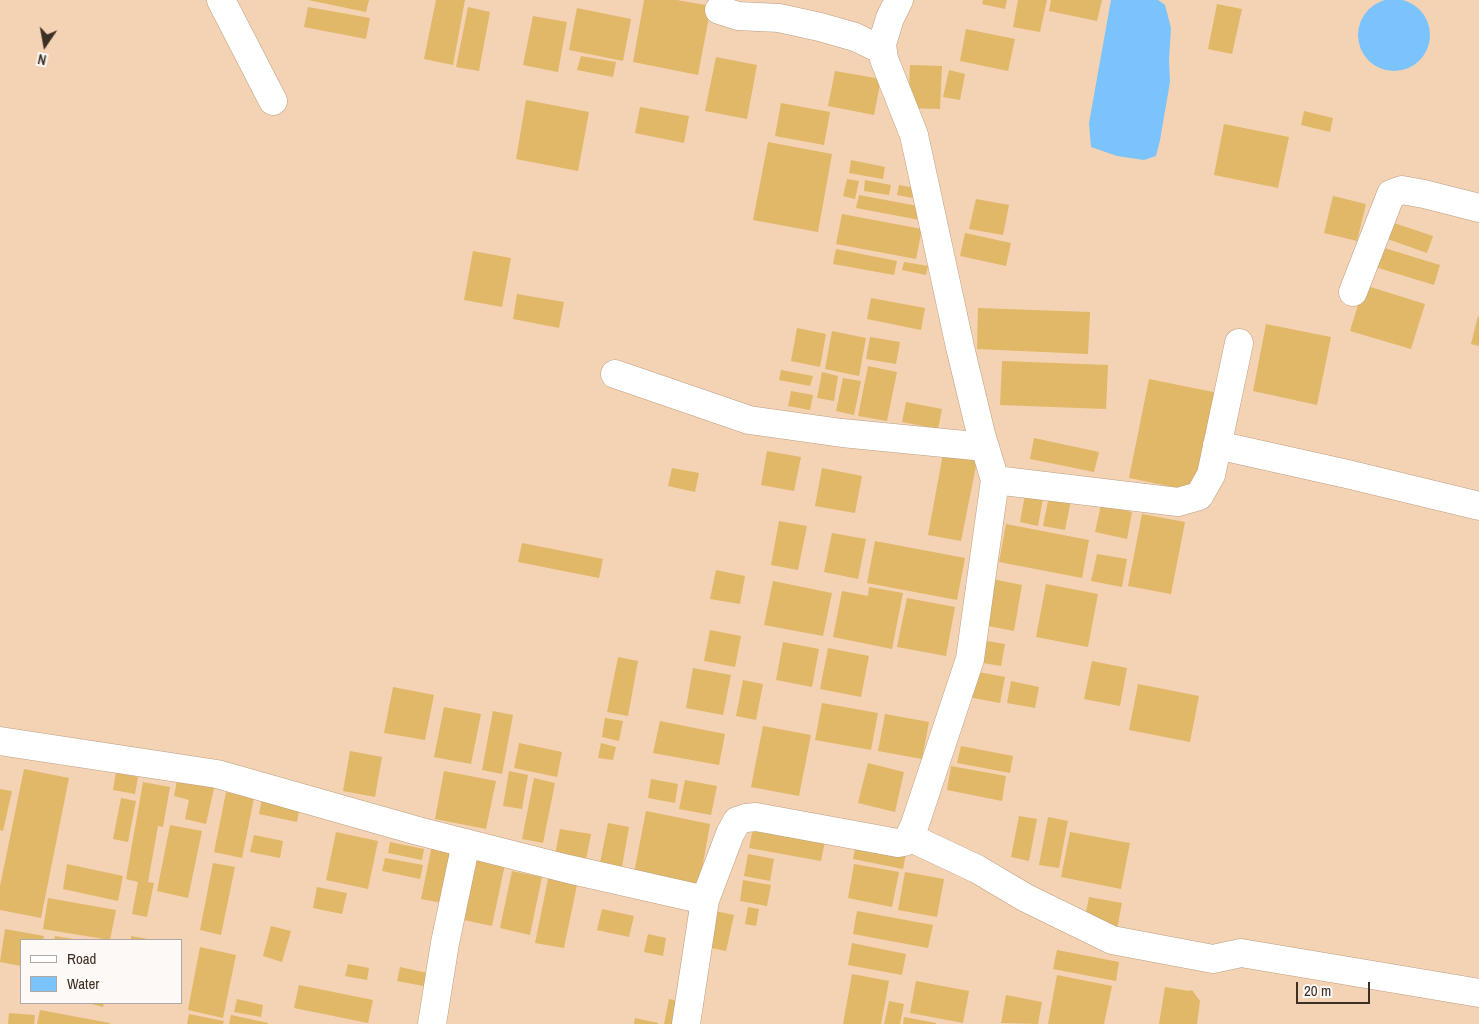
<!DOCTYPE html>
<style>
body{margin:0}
#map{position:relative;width:1479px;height:1024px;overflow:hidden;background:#f4d2b4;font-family:"Archivo Narrow",sans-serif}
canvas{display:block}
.legend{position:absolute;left:20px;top:939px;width:162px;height:65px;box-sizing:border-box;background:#fdf9f6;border:1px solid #b0a8a2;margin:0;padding:6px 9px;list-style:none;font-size:15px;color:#3c2f23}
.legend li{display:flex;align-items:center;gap:10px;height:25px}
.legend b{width:25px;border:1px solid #b0a8a2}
.north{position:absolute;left:20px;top:20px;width:50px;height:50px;-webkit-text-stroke:4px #fdf9f6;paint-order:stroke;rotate:192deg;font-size:14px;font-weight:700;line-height:20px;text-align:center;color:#3c2f23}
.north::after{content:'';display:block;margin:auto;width:18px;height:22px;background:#3c2f23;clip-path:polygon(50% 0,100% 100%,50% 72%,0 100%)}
.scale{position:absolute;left:1296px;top:982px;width:74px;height:22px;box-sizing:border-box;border:2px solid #3c2f23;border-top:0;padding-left:6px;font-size:15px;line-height:18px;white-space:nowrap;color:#3c2f23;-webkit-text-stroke:4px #fdf9f6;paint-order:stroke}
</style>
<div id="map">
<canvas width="1479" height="1024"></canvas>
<ul class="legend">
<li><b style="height:6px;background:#fff"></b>Road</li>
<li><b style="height:14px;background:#7ac3fc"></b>Water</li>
</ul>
<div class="north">N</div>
<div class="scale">20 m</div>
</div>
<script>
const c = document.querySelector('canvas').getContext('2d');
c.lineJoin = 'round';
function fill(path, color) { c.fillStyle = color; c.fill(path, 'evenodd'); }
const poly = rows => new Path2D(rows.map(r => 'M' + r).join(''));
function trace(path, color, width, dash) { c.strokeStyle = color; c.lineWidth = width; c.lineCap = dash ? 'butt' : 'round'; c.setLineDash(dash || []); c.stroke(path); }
const water = poly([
 '1358 35a36 36 0 1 1 72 0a36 36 0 1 1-72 0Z',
 [1111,0,1158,0,1165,5,1171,28,1169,60,1170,82,1160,140,1156,156,1144,160,1117,156,1091,147,1089,123]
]);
const building = poly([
 [308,0,369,0,366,12],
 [436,0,465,0,453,65,424,59],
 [644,0,677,0,711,6,698,75,633,62],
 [983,0,1007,0,1005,9,982,4],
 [1018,0,1047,0,1040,32,1013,27],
 [1051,0,1102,0,1097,21,1049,11],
 [1217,4,1242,9,1232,54,1208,49],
 [308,7,370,18,366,39,304,27],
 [468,7,490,12,479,71,456,67],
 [577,8,631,19,623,61,569,50],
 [533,16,567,22,558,72,523,65],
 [966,29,1015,39,1008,71,960,61],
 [581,56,616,62,613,77,577,70],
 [716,57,757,65,747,119,705,111],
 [910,65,942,66,940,109,908,108],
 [949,70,965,74,960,100,943,97],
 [835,71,881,79,874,115,828,106],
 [526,100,589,112,578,171,516,159],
 [781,103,830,112,824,145,775,136],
 [640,107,689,116,684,143,635,133],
 [1304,111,1333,118,1330,132,1301,125],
 [1224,124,1289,137,1278,188,1214,175],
 [768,142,832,154,818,232,753,220],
 [851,160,885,167,883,179,849,173],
 [847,179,859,181,855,199,843,196],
 [865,180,891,185,889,195,864,191],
 [899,185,921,189,918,199,897,195],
 [859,195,923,207,920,220,856,208],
 [1333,196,1366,204,1357,241,1324,233],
 [976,199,1009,205,1003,235,969,229],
 [842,214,922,229,916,259,836,244],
 [1385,220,1433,236,1427,253,1379,236],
 [965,233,1011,243,1006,266,960,256],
 [1378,246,1440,265,1434,285,1372,266],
 [836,249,897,261,894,275,833,264],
 [473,251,511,258,502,307,464,300],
 [904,262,928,266,926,275,902,270],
 [1364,285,1425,304,1411,349,1350,331],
 [517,294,564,302,559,328,513,319],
 [871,298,925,308,921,330,867,319],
 [978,308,1090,312,1088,354,977,349],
 [1478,316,1479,317,1479,346,1471,344],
 [1266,324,1331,337,1317,405,1253,391],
 [797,328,826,334,820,367,791,361],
 [832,331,866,338,859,376,825,369],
 [870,337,900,342,896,364,866,359],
 [1002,361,1108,365,1106,409,1000,405],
 [868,366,897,372,887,421,858,416],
 [781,370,813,376,810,386,779,380],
 [822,372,838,376,834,401,817,398],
 [843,378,861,381,854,415,836,411],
 [1149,379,1218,393,1198,492,1129,478],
 [791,391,813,395,810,410,788,406],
 [906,402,942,409,938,429,902,422],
 [1034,438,1099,452,1094,472,1030,459],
 [767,451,801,457,794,491,761,485],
 [943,454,977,461,961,541,928,535],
 [672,468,699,473,695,492,668,486],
 [822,468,862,476,855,513,815,506],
 [1026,489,1044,493,1038,526,1020,522],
 [1050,491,1072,495,1065,530,1043,526],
 [1101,505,1132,512,1127,539,1095,532],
 [1142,514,1185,522,1171,594,1128,586],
 [779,521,807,526,798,570,771,565],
 [1006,524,1089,540,1082,578,999,562],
 [832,533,866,539,858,579,824,572],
 [875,541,965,558,957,600,867,583],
 [522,543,603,559,599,578,518,562],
 [1097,554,1127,559,1122,587,1091,581],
 [716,570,745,576,740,604,710,599],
 [992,579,1022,585,1014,631,983,625],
 [773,581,832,593,823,636,764,625],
 [1046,584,1098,594,1088,647,1036,637],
 [869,587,903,593,892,649,833,637,842,591,868,596],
 [907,598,955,607,946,656,897,647],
 [710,630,741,636,735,667,704,661],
 [981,640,1005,644,1001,666,977,662],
 [783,642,819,649,812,687,776,680],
 [828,648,869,656,861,697,820,689],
 [618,657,638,661,628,716,607,712],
 [1092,661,1127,668,1120,706,1084,699],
 [693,668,731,675,723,715,686,708],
 [973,671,1005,677,1000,703,968,697],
 [743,680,763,684,756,720,736,716],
 [1011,681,1039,687,1035,708,1007,703],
 [1138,684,1199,696,1190,742,1129,730],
 [393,687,434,695,425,740,384,733],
 [822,703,878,713,871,750,815,740],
 [444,707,481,714,471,764,434,757],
 [493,711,513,715,502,774,482,770],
 [885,714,929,722,922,759,878,751],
 [605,718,623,721,619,741,602,737],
 [660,721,725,734,719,765,653,753],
 [763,726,811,735,799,796,751,787],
 [519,743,562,752,557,777,514,768],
 [601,743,616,747,613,760,598,758],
 [961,746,1013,756,1010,773,957,763],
 [350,751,382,757,375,797,343,791],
 [868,763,904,772,895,812,858,803],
 [951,766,1006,776,1002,801,947,790],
 [24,769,69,778,41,918,0,910,0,886],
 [444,771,496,781,486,829,435,819],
 [509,771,528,775,522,809,503,806],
 [116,772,138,777,135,794,113,790],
 [178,776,215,784,206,824,185,819,189,800,174,796],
 [534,778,555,783,543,843,522,839],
 [651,779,678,784,675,803,648,798],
 [685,780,717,786,711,815,679,809],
 [143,782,170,787,163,827,158,826,148,882,154,883,147,917,132,914,138,882,126,879],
 [0,789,12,791,3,831,0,830],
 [226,792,254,798,242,858,214,852],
 [121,798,136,801,128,842,113,839],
 [262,798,300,806,297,822,259,814],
 [646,811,710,824,699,886,634,873],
 [1019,816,1037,819,1029,861,1011,857],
 [1048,817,1068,821,1059,868,1039,865],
 [608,823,629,827,622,867,600,863],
 [754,823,826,836,821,861,749,848],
 [170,825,202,831,188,898,157,891],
 [560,829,591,834,586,860,555,854],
 [336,832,378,841,368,889,326,880],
 [1070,832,1130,843,1121,889,1061,877],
 [254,835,283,841,280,858,250,852],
 [857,838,907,848,903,869,853,859],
 [390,842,424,849,422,860,388,853],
 [432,845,458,850,447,904,421,899],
 [748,854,774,859,770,881,744,876],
 [471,857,505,864,492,926,459,919],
 [385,858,423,865,420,879,382,871],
 [213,863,235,867,221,935,200,930],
 [67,864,123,876,118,901,63,889],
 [854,864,899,872,892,907,848,898],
 [512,871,542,877,530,935,500,928],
 [905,872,944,879,937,917,898,910],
 [549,874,578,880,564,948,535,943],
 [743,880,771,885,767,906,740,901],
 [317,887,347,893,342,914,313,908],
 [1089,897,1122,903,1117,929,1084,922],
 [48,898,116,910,110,940,43,929],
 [748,907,759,909,756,926,745,924],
 [602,909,634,916,629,937,597,930],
 [715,911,734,915,726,951,707,947],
 [857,911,933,925,928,948,853,934],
 [271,926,291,931,282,962,263,956],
 [5,929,44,936,43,940,21,940,21,966,0,962],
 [648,934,666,938,663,956,644,952],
 [55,936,73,939,73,940,54,940],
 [131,936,148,939,148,940,131,940],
 [852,943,906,954,902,975,848,965],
 [200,947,236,955,223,1018,188,1010],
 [1057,950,1119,962,1116,981,1053,969],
 [348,964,369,968,367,980,345,976],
 [400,967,432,974,429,987,397,981],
 [852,974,889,981,881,1024,843,1024],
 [1057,975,1112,986,1104,1024,1048,1024],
 [916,981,969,991,963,1023,910,1013],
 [299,985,373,1000,368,1023,294,1008],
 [1165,987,1189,991,1192,990,1200,1001,1197,1024,1159,1024],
 [1006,995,1042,1002,1038,1024,1001,1023],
 [237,999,263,1005,261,1017,234,1012],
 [669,999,683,1002,679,1024,664,1024],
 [889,1001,904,1004,900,1024,884,1024],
 [88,1003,104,1003,103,1007],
 [40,1010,110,1023,110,1024,37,1024],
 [9,1013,35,1015,34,1024,8,1024],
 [189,1014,224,1021,223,1024,187,1024],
 [231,1015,268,1023,268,1024,229,1024],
 [904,1017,936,1023,936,1024,903,1024],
 [635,1018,658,1023,658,1024,634,1024]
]);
const minor = poly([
 [221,0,273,101],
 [719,10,738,16,779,18,820,27,855,37,882,50],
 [1353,292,1391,194,1402,190,1424,194,1479,208],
 [615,374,749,420,842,433,985,447],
 [1217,445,1347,474,1479,506],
 [995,480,1178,502,1199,496,1211,475,1239,343],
 [0,741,217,774,418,831,568,869,705,900],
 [909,837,977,869,1026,898,1112,940,1213,959,1241,953,1479,993],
 [432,1024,445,943,466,843],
 [686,1024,705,900,730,834,737,821,746,818,756,817,898,843,904,842,909,837,915,824,970,659,995,480,981,434,960,347,914,135,884,59,882,44,890,18,899,0]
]);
fill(water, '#7ac3fc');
fill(building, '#e0b868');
trace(minor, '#bd9d80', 29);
trace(minor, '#fff', 28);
</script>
